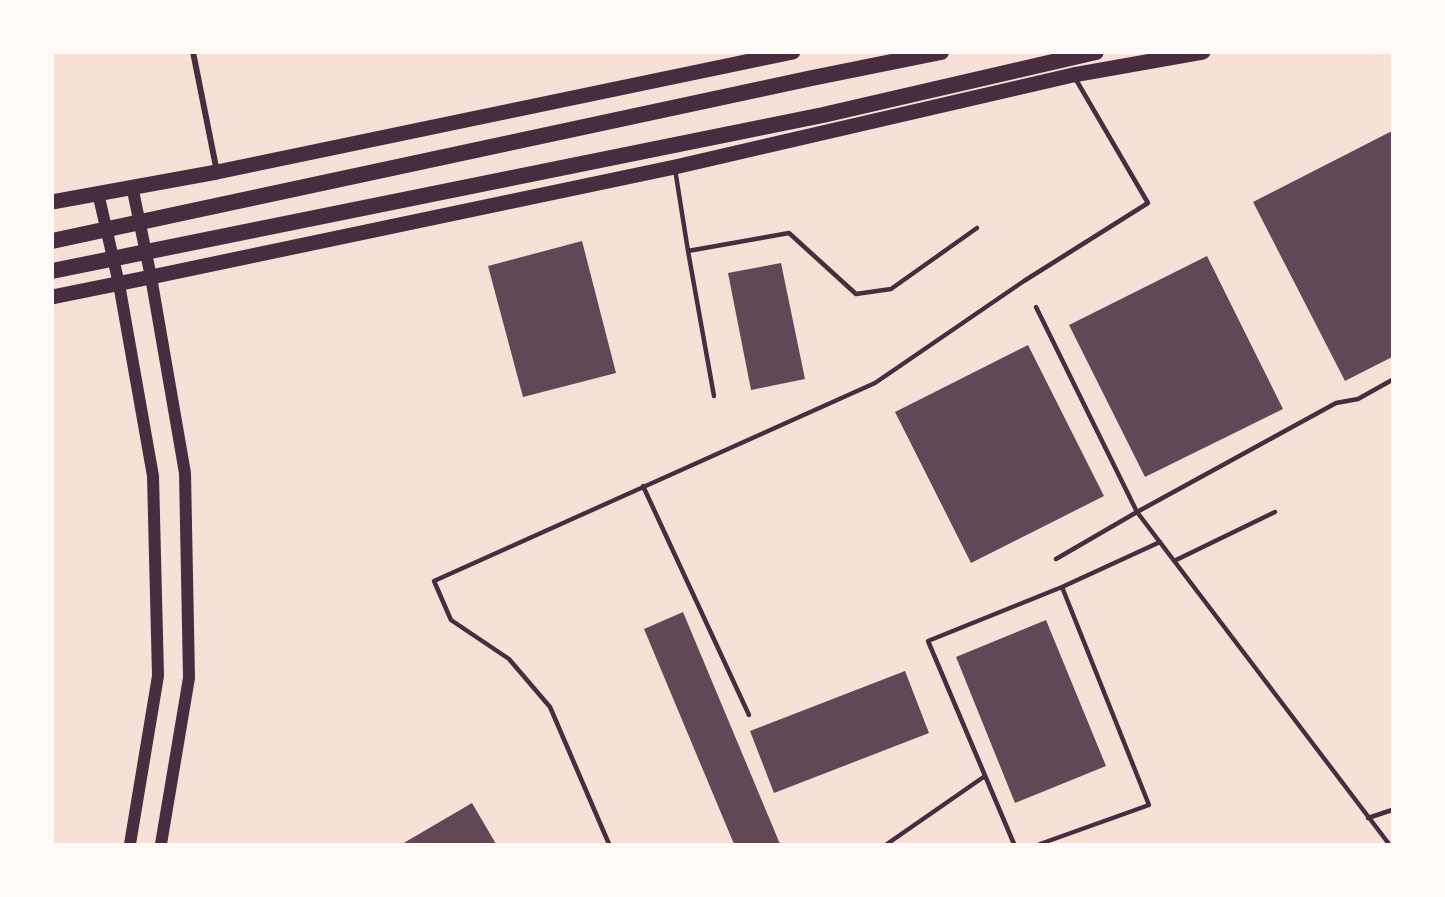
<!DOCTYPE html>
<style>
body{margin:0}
#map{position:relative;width:1445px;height:897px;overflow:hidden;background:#f7e1d7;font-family:Cabin,sans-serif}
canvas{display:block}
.frame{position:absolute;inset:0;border:54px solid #fffaf5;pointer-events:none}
</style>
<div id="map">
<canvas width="1445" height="897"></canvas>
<div class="frame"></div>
</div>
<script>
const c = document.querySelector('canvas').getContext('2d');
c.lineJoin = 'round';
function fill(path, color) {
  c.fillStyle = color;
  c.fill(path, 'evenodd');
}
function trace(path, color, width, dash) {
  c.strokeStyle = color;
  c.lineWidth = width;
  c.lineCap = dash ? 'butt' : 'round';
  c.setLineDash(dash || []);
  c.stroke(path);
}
const building = new Path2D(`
 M1392,131V357L1345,381L1253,202Z
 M582,241L616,373L523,397L488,266Z
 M1207,256L1283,409L1145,477L1069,325Z
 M781,263L805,379L751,390L728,273Z
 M1028,345L1104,496L971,563L895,412Z
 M683,612L780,844H734L644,629Z
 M1046,620L1106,766L1015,803L956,657Z
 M905,671L929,733L774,793L750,731Z
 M472,803L496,844H402Z`);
const service = new Path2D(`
 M675,169L688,251L714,396
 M688,251L789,233L856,294L891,289L977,228
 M1036,307L1137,512L1389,844
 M643,486L749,715
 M1056,559L1137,512L1336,403L1358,399L1392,380
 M1174,561L1275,512
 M1368,818L1392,810
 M609,844L550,707L509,659L451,620L434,581L875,383L1024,281L1148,203L1075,78
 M887,844L985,776
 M1014,844L928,641L1062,587L1160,542
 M1040,844L1149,805L1062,587`);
const minor = new Path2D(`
 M193,52L217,172`);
const secondary = new Path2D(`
 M132,186L151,277L185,473L189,678L161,844
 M98,193L119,284L153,476L158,676L130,844`);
const primary = new Path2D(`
 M52,202L217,172L793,52
 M52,297L151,277L675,167L1073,75L1203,52`);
const trunk = new Path2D(`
 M52,241L812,78L941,52
 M52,271L823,115L1096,52`);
fill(building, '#644757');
trace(service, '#4a2c40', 4.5);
trace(minor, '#4a2c40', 6);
trace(secondary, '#4a2c40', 12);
trace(primary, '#4a2c40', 15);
trace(trunk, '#4a2c40', 16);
</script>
